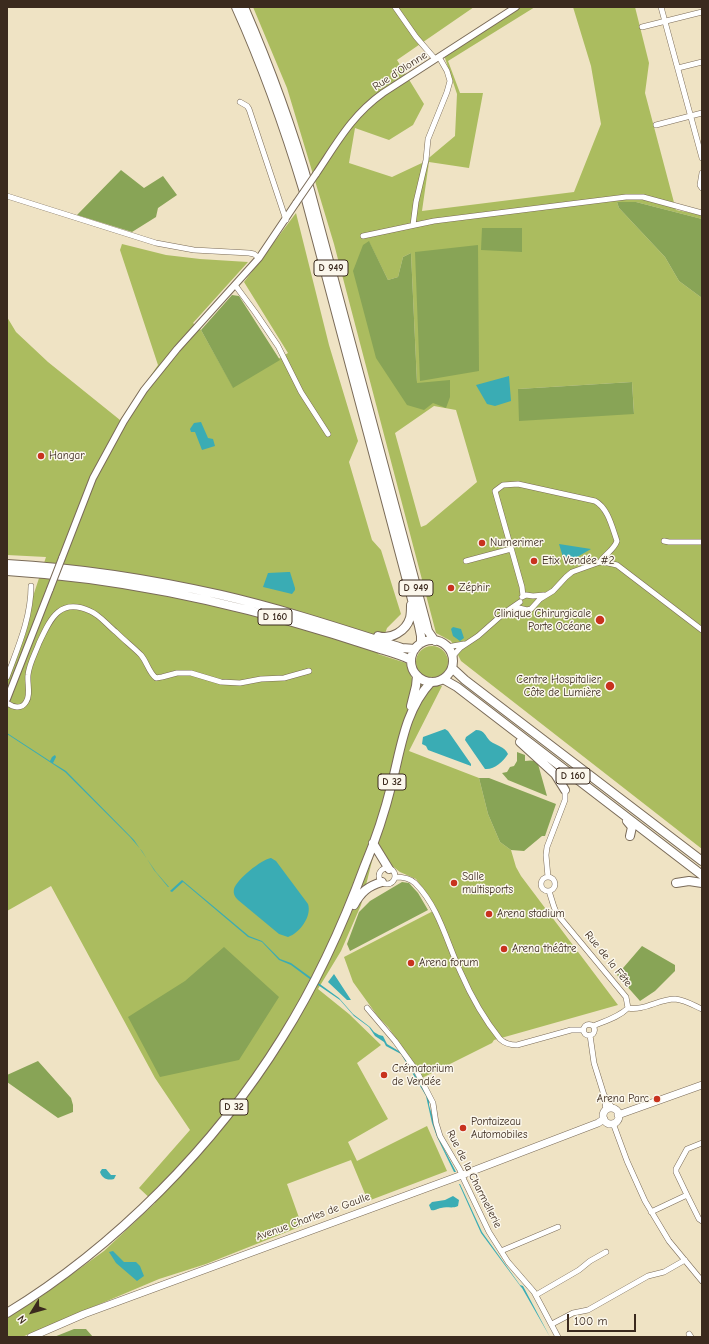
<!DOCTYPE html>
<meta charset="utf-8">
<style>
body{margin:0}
#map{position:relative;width:709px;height:1344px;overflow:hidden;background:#efe3c4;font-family:"Comic Neue",sans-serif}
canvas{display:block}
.frame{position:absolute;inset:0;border:8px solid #3b2a1e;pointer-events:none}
.north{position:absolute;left:12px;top:1292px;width:40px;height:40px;-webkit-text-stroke:3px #fbf7ec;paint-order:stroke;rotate:233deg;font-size:11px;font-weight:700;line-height:16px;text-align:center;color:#3b2a1e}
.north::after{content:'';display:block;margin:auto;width:14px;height:18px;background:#3b2a1e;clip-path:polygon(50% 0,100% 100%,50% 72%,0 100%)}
.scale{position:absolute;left:567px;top:1314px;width:69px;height:18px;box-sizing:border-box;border:2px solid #3b2a1e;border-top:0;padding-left:5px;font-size:12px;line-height:14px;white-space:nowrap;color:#3b2a1e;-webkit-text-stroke:3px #fbf7ec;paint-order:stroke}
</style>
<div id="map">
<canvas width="709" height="1344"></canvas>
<div class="frame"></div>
<div class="north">N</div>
<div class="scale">100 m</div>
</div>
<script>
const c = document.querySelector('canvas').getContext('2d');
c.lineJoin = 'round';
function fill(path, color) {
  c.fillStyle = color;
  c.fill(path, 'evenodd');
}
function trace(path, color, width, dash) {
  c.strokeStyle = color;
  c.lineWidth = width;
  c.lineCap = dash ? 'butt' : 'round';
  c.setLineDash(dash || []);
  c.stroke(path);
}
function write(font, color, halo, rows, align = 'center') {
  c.font = font + ' "Comic Neue",sans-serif';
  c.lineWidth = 3;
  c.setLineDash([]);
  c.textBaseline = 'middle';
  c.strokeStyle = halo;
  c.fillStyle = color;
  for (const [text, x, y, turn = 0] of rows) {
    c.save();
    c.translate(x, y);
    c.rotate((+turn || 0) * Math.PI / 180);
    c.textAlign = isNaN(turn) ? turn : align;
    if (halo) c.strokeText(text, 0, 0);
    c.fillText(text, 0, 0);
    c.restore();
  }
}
const green = new Path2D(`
 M253,7H474L397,60L424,104L413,125L389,140L355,128L349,163L392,177L424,162L455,136L457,94L443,52L510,7H535L448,61L460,93H483L469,168L429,162L422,211L574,192L601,124L591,66L573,7H635L649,63L645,93L676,210L702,215V219L636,202H617L619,208L665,257L679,281L702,298V849L461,661L451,641L436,633L334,244L287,88ZM369,242L388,280L398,277L403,257L411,253L417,383ZM632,382L634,413L518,390V389ZM434,406L456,410L477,482L426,525L421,527L395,433Z
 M296,213L329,345L358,441L349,462L372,540L381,550L401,614L387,628L378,654L406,663L413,681L442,686L409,751L479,778L488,814L500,842L511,850L516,867L521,876L618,1005L494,1040L492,1043L422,1078L411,1059L388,1027L379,1018L353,982L344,957L437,909L416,879L400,872L391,865L378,843L401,766L391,785L361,905L341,951L318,989L349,1014L381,1045L357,1063L388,1119L348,1142L357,1161L427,1126L447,1171L368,1201L351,1160L287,1184L302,1226L206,1264L159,1279L22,1337H7V1317L36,1300L104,1251L155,1203L139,1188L190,1130L155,1078L51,886L7,911V675L46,557L7,555V317L16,332L48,362L120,420L158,365L120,250L122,244L166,255L200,259L248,262L193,323L201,330L233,387L288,353L244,282Z
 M416 662a16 16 0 1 1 32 0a16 16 0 1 1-32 0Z`);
const forest = new Path2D(`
 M121,170L144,188L163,176L177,195L158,208L156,217L132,232L77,215Z
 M617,202H636L702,219V298L679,281L665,257L619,208Z
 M482,228H522V252L481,250Z
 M369,241L388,280L398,277L403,257L411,253L417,383L450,380V397L446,408L433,403L424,410L407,405L376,358L353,271L363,245Z
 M478,245L479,371L420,381L415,252Z
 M232,295L239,296L280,360L233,388L201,330Z
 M632,382L634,414L519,421L518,389Z
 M517,752L525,755V761C531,760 535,760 538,764L547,796L508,780L502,773L507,772L510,767L514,766L517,761Z
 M479,778H489L556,804L545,836H542L524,851L511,850L500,842L488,814Z
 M402,882L409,883L418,893L428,910L350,951L347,944L359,912L370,901Z
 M642,946L675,965V971L655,991L640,1001L617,975Z
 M224,947L279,997L239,1060L160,1077L128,1017L185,981Z
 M38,1061L71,1098L73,1105V1112L58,1118L7,1082V1075Z
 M74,1329H86L93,1337H54Z`);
const water = new Path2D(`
 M509,376L511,401L495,406L487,404L476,385Z
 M201,422L208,438L213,439L215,446L202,450L195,432H191L190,429L194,423Z
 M559,544L591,549L565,564Z
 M288,572H290L295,588V590L292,594L263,587L268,573Z
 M453,627L461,629L464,638L460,641L453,636L451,629Z
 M445,729L448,731L471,764V766L428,750L426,746L422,744L423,737Z
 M476,730C485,730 485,736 490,741C497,746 504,746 508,754C503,762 494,770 485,769L465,740L466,737Z
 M7,733L50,761L52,757L55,755L56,757L53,763L66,771L134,840L156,872L169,887H168L154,870L142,851L130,837L65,772L7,734Z
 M271,858L276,861L308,904C312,916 300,933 288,937L279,934L238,900C235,897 233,894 234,889C236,880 262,859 271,858Z
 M182,880L249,936L262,941L280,959L291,963L339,998L353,1014L370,1027L374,1032L379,1035L383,1036L387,1044L402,1053L429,1098V1105L440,1141L456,1172H454L437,1137L432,1123L426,1096L401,1054L386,1046L384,1042L375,1036L369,1027L354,1016L340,1000L315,983L291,965L279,960L262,942L248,937L183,882L172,892L170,891L171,890Z
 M334,974L351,1000H347L328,982Z
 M102,1169H106L111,1175H116L114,1179C107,1181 102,1178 100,1172Z
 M459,1184H460L482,1232L520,1285L523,1286L550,1337L522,1288L521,1287L481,1233Z
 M453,1196L459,1200L458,1206C452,1209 447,1206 441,1208C436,1209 435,1211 431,1210L429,1205L432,1202L445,1200Z
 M113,1251L124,1262H136L140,1266L144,1276L137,1281L116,1263L109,1252Z`);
const minor = new Path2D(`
 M395,7L416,37L435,59
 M661,7L702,158
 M642,27L702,12
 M678,68L702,62
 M240,102L247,106L249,109L286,220
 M656,125L702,113
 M702,173L700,185L702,188
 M7,196L156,243L194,250L249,253L254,254L259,258
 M413,225L416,202L426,160L428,139L447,92L450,81L447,71L439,57
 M363,236L434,221L626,197H643L702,213
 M235,285L255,312L278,346L301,392L328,434
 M664,541L669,542H702
 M466,561L511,549
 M523,596L522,587L495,491L503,485L518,484L595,501C608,508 612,527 617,541C614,550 605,554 600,562
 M522,597L526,595L533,596L544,595
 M510,610L519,608L527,610L531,609L540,599L553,591L566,577L572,572L600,562L608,563L617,565L702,630
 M447,647L464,644
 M452,657L460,648L478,636L504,613L520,602
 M7,677C18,647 31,618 31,586
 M7,703C13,707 21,710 26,702C31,695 27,683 28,675C29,664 35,654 39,643C50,620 59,597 90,611C100,615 107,625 116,632C124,640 133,647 141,655C147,662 149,673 156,678L162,677L177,673H191L221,682L240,683L261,679L284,678L309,671
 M379 876a8 8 0 1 1 16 0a8 8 0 1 1-16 0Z
 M541 884a7 7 0 1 1 14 0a7 7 0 1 1-14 0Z
 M395,877C402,877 410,878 415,883C439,907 447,943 461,973C471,996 484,1019 500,1039C505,1044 510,1045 517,1045L571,1030H583
 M548,877L546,855L547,847L565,800V790
 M549,891L554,907L557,914L626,997L628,1008
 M367,1008L395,1041L416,1070L433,1103L436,1123L440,1136L460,1170L464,1180L489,1232L508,1262L534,1292L558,1337
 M628,1008C644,1011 659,999 675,999C685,1000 693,1005 702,1009
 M583.5 1030a5.5 5.5 0 1 1 11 0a5.5 5.5 0 1 1-11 0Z
 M593,1026C605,1021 619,1017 628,1008
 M590,1035L594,1063L604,1095L606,1110
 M606,1097L612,1108
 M613,1123L627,1161L645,1201L669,1241L702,1281
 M687,1195L699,1219L702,1221
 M651,1212L687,1195L676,1172V1169L687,1149L702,1143
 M501,1251L558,1227
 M536,1295L579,1270L590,1261L606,1252
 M552,1324L573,1313L588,1310L648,1276L664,1272L685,1260
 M689,1334L691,1337`);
const tertiary = new Path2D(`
 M316,174C337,143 351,116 383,93L516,7
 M62,558L93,478L124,421L144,390L177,349L259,258L296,203
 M7,699L50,589`);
const secondary = new Path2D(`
 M603 1116a8 8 0 1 1 16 0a8 8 0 1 1-16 0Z
 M618,1115L702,1085
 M31,1337L84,1314L462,1175L598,1123L604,1119`);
const primary = new Path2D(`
 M411,706L416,686L417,676
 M373,843L389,869
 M354,905C361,892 368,886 382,882
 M7,1313C115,1247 215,1146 282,1038C316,984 343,925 365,865C376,839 385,811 392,783C401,748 405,710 431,682`);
const trunk = new Path2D(`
 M236,7C263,67 285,129 304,192L419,626L421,636V643
 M244,7C270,67 292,127 310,190L426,623L428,631L435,641
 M7,564C79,568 150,579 221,595C282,609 342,629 402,648L415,649
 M7,571C118,578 227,601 333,634C349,639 364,644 380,649C390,652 401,655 411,660
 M378,636C391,640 406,631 410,618C411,614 411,609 411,605
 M411 661a21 21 0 1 1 42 0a21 21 0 1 1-42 0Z
 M452,668L465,680L702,861
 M443,679L457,687L702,875
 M520,742L555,774L565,790
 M627,821L632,827L630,836
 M676,883L689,881L702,883`);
const tertiaryBridge = new Path2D(`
 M296,203L316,174
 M50,589L62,558`);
const markers = [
 [41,456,4,"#c8321e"],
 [482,543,4,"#c8321e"],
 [534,561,4,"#c8321e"],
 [451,588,4,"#c8321e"],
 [600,620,5,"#c8321e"],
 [610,686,5,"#c8321e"],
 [454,883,4,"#c8321e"],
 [489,914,4,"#c8321e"],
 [504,949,4,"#c8321e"],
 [411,963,4,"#c8321e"],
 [384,1075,4,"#c8321e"],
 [657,1099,4,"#c8321e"],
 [463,1128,4,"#c8321e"]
];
const shields = [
 [331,268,34],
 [416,588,34],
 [275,617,34],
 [573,776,34],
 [392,782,28],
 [234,1107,28]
];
const shieldNames = [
 ["D 949",331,268],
 ["D 949",416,588],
 ["D 160",275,617],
 ["D 160",573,776],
 ["D 32",392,782],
 ["D 32",234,1107]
];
const streetNames = [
 ["Rue d'Olonne",400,71,-33],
 ["Rue de la Fête",608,959,51],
 ["Rue de la Charmellerie",474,1179,63],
 ["Avenue Charles de Gaulle",313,1217,-20]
];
const poiNames = [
 ["Hangar",49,456],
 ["Numerimer",490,543],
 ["Etix Vendée #2",542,561],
 ["Zéphir",459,588],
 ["Clinique Chirurgicale",591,614,"right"],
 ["Porte Océane",591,627,"right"],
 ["Centre Hospitalier",601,680,"right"],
 ["Côte de Lumière",601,693,"right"],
 ["Salle",462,877],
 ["multisports",462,890],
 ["Arena stadium",497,914],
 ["Arena théâtre",512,949],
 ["Arena forum",419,963],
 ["Crématorium",392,1069],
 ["de Vendée",392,1082],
 ["Arena Parc",649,1099,"right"],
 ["Pontaizeau",471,1122],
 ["Automobiles",471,1135]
];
fill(green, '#abbc5f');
fill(forest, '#88a456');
fill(water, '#3aacb4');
trace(minor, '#7a6b58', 6);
trace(tertiary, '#7a6b58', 8);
trace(secondary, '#7a6b58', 8);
trace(primary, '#7a6b58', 10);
trace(trunk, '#7a6b58', 10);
trace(minor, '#fff', 5);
trace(tertiary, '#fff', 6);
trace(secondary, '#fff', 7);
trace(primary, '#fff', 8);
trace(trunk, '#fff', 8);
trace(tertiaryBridge, '#7a6b58', 8, []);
trace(tertiaryBridge, '#fff', 6);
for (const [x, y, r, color] of markers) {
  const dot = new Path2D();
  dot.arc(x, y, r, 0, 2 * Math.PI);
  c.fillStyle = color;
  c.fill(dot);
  trace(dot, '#fbf7ec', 1.5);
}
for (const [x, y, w] of shields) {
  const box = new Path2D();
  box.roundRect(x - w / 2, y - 8, w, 16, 3);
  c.fillStyle = '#fbf7ec';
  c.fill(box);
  trace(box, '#3b2a1e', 1);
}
write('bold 10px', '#3b2a1e', null, shieldNames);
write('11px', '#3b2a1e', '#fbf7ec', streetNames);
write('11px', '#3b2a1e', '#fbf7ec', poiNames, 'left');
</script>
